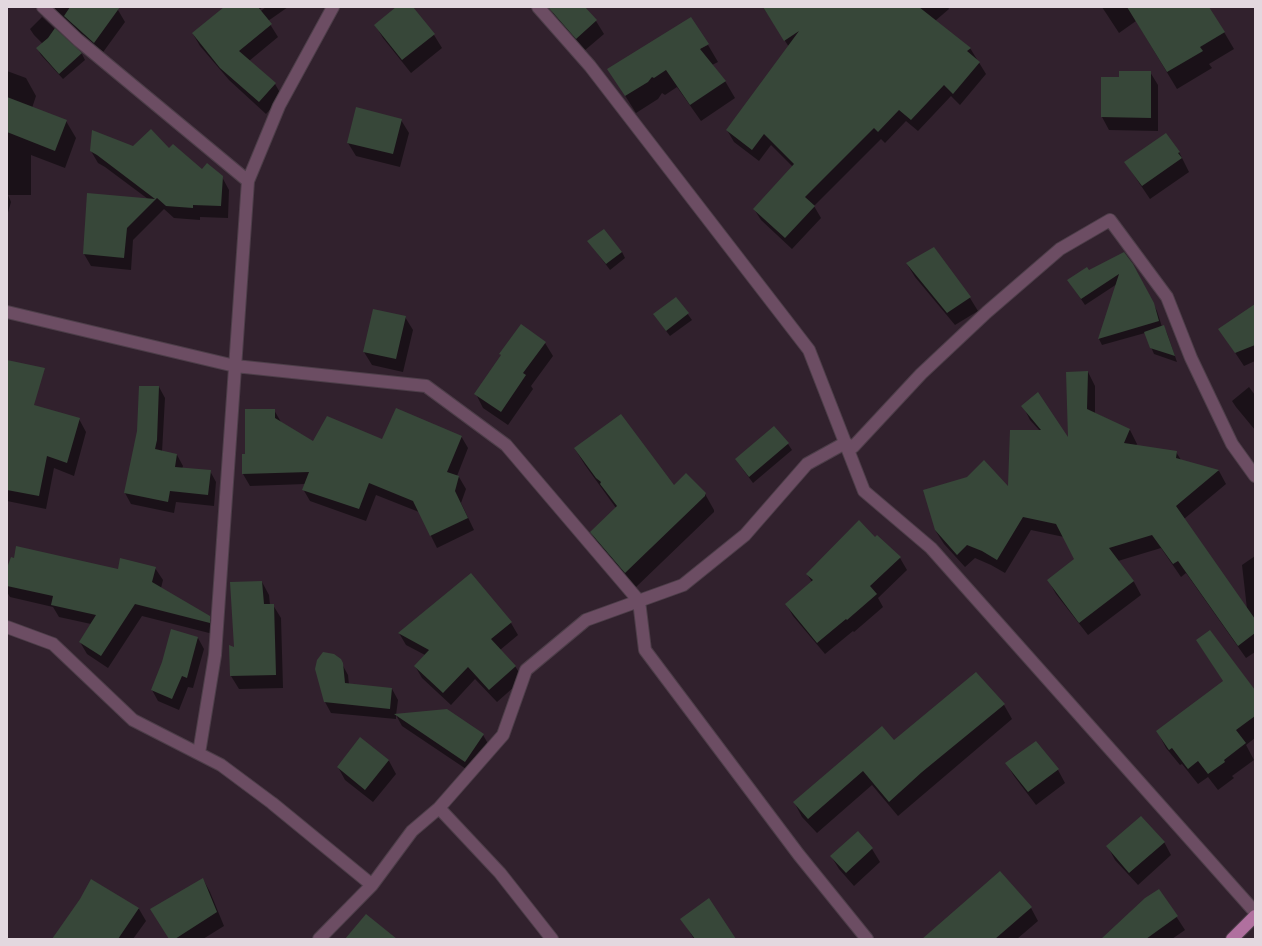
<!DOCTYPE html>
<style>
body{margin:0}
#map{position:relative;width:1262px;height:946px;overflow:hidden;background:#31212d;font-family:"DejaVu Sans",sans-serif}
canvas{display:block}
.frame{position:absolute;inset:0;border:8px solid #e3d8df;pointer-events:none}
</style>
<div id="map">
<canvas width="1262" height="946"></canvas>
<div class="frame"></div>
</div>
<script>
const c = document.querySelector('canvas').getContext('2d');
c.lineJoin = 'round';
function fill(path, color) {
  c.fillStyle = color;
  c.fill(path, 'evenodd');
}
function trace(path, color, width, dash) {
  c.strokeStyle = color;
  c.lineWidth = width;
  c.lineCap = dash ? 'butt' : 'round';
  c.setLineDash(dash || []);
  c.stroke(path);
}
const shadow = new Path2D(`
 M54,7H114L118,10L125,22L101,55L60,17Z
 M226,7H263L256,12L257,14L266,7H288L268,21L278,37L249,61L275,84L282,96L266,114L229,80L200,46L193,34Z
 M398,7H412L434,35L442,48L411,73L383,38L375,25Z
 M550,7H583L596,21L604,34L584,51L557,21Z
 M763,7H948L949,9L935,21L970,48L986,74L960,105L951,96L918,131L906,121L885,143L881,139L814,206L821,218L792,249L761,220L754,209L793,167L771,145L759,161L734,142L727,130L789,47Z
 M1102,7H1198L1224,32L1234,49L1209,64L1212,68L1177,89L1136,21L1119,33Z
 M42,17L82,54L85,60L63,79L41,55L37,48L43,44L34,35L30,29Z
 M708,45L718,62L712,65L725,81L735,98L701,121L677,87L665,95L662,93L658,99L636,113L619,86Z
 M7,71L26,78L36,96L32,108L66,121L76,138L65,168L31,155V195H8L11,202L7,216Z
 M1150,72L1158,85V131L1109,130L1102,117V78H1120Z
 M401,120L409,133L400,167L356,156L348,143Z
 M133,147L169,150L202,170L222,177L229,190L228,218L200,217V220L174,218L164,209L133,240L131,270L91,266L84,254L148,199L105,167L98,163L91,151Z
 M1179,152L1189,172L1150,199L1125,162Z
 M589,242L622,252L625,258L610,270Z
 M934,248L970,298L978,311L955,325L915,277L907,264Z
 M1089,271L1137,272L1157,311L1162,327H1164L1167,333L1177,362L1154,354L1145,333L1102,345L1099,339L1117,284L1085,305L1072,286Z
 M676,298L692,320L670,336L654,315Z
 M1255,316V361L1244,366L1220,330Z
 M405,317L413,330L403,372L372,365L364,352Z
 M545,343L553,356L531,386L533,389L508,425L483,408L476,394L502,356L500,354Z
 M1088,372L1095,386V413L1130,430L1137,444L1136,446L1176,452L1181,460L1219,471L1226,484L1184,519L1247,609L1242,565L1255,556V652L1246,658L1186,573L1181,577L1161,548L1118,561L1134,582L1141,595L1088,635L1056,594L1048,580L1076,560L1064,537L1031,530L1005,573L991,565L975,558L965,567L944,544L935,530L1009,488L1040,431L1030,420L1023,406L1069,441Z
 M159,387L165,398L162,452L177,455L183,466L182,469L210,471L216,482L214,506L176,502L174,513L131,504L125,493L138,431Z
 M1249,387L1255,395V430L1236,407L1232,401Z
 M274,410L281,422L313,442L383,441L461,436L468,448L457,476L459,477L466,489L461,503L474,530L437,548L419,512L376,495L366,521L310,501L303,489L305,484L250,486L243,474L246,455Z
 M7,415L79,419L86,432L74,476L54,468L46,509L7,501Z
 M788,444L792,450L753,483L736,460Z
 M575,449L673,486L705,494L714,510V512L635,588L601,549L591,532L616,508L585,465Z
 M875,538L900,558L907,570L878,598L883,607L854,632L853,631L825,654L793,616L786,604L812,582L807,574Z
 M14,559L118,571L155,568L163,580L161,588L209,617L217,630V635L142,616L108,668L87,654L80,642L91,624L59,617L53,607L10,597L7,592V571Z
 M262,582L269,595L270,605H273L281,618L283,688L239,689L231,676L235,648Z
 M511,623L518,635L500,650L515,666L523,679L497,702L475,679L451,705L422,678L415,666L425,655L406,645L399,633Z
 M198,638L204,649L193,688L188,687L179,710L158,701L152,690Z
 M1197,641L1255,692V738L1246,745L1254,760L1232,776L1234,778L1218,790L1208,777L1198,784L1182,764L1180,765L1166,748L1157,731L1224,682Z
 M342,664L348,675L349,685L392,689L398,700L396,715L483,735L490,747L472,773L402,726L396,715V719L331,713L325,702Z
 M976,674L1004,705L1012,719L898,816L872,785L817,833L802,817L794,802L894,741Z
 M360,738L389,761L396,774L373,802L345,780L338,767Z
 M1006,763L1058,770L1065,783L1036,805L1014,776Z
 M858,832L872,849L880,862L854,886L839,869L831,856Z
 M1164,842L1171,855L1138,885L1115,860L1108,847Z
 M203,879L210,892L224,926L203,939H169Z
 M92,880L139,909L146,921L133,939H53L81,900Z
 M1159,890L1185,930L1172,939H1163L1162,938L1161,939H1102Z
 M1031,908L1038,921L1017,939H923Z
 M682,919L734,939H694Z`);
const building = new Path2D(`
 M70,7H120L94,43L64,16Z
 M224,7H258L272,24L239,51L276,83L259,102L220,68L192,33Z
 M396,7H413L435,34L402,60L374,25Z
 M548,7H585L597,20L576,39Z
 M763,7H919L971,48L967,51L980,62L953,94L944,85L911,120L899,110L878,132L874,128L805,197L815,206L785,238L753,209L794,164L764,134L752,150L726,130L799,31L784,41Z
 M1127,7H1209L1225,32L1200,47L1203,51L1167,72Z
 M691,17L709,44L700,49L726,81L690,105L666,70L654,78L652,77L648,82L625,96L607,69Z
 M55,28L82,53L59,74L36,48L48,38Z
 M1119,71H1151V118L1101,117V77H1119Z
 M7,97L67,120L55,151L7,132Z
 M356,107L402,119L393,154L347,143Z
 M151,129L169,148L173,144L202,169L207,163L223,176L221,206L193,205V208L166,206L157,198L127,228L124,258L83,254L87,193L155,199L97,155L90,151L92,130L133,146Z
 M1166,133L1180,152L1178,153L1182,158L1142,186L1124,162Z
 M604,229L622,252L606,264L587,241Z
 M934,247L971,297L947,313L906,263Z
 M1124,252L1133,264L1154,303L1159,321L1098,339L1119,274L1081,299L1067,280L1087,267L1089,270Z
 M676,297L689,313L666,331L653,314Z
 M1255,304V345L1235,353L1218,329Z
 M373,309L406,316L396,359L363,352Z
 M521,324L546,342L523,373L526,375L501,412L474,394L501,355L499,354Z
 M1164,325L1175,356L1150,348L1144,332Z
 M7,360L45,368L34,405L80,418L67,463L47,456L39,496L7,490Z
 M1088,371L1087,409L1130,429L1124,443L1177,451L1176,458L1219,470L1176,506L1255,619V633L1238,646L1178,561L1173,564L1152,535L1109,548L1134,581L1079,623L1047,580L1074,559L1056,524L1023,517L997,560L982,551L967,545L957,555L935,530L923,490L967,477L984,460L1008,486L1010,430H1041L1021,406L1038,392L1068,437L1066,372Z
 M139,386H159L157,440L155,449L177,454L175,467L211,470L208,495L170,491L168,502L124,493L137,431Z
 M396,408L462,436L447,472L459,476L455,491L468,518L430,536L413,501L369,483L359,509L302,490L309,472L242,474V454H245V409H275V418L313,441L327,416L382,439Z
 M621,414L674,485L686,473L706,493L705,495V496L625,573L590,532L617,506L600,484L601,482L596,478L574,448Z
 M774,426L789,443L749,477L735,459Z
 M859,520L875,537L877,535L901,557L870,586L877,594L847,620L846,619L817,643L785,604L813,580L806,574Z
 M16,546L118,569L120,558L156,567L152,582L210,616V623L135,604L101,656L79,642L96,615L51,605L53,596L7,586V568L11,557L14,558Z
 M471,573L512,622L491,639L516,666L489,690L468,667L443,693L414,666L429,650L398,633Z
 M262,581L264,604H274L276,675L230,676L229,645L234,647L230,582Z
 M171,629L198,637L187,678L182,676L172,699L151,690L162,662Z
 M1210,630L1255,690V716L1236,730L1246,743L1224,760L1225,762L1208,774L1198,761L1188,769L1172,748L1169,750L1156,731L1223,681L1196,640Z
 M323,652L334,654L341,659L343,663L345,683L392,688L390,709L324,702L315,669L317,660Z
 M976,672L1005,704L922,772L889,802L863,771L808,819L793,802L882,726L894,740Z
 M447,709L484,734L465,762L394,714Z
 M360,737L389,760L365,790L337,767Z
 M1036,741L1059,769L1028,792L1005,763Z
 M1141,816L1165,842L1129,873L1106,846Z
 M858,831L873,848L846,873L830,856Z
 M1000,871L1032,907L995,939H922Z
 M203,878L217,912L175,939H169L150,909Z
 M91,879L139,908L118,939H52L80,899Z
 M1159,889L1178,916L1146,939H1101L1145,898Z
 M709,898L736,939H695L680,919Z
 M366,914L397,939H345Z`);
const street = new Path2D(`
 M43,7L78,40L248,181L215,655L199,753
 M538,7L590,66L809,350L864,491L931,548L1255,912
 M248,181L279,106L333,7
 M7,312L235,366L426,386L506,445L639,601L645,650L799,855L867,939
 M7,627L53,644L133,720L221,765L272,803L372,885
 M439,808L500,873L552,939
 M319,939L372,885L412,831L439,808L503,735L526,670L586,620L683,585L745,535L807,464L845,443L853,447L921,374L987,312L1060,249L1110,220L1167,297L1191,358L1232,444L1255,476`);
const primary = new Path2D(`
 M1232,939L1255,916`);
fill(shadow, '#0007');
fill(building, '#374739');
trace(street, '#4d3e49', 14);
trace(primary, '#4d3e49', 14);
trace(street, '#6c4d63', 12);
trace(primary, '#b0709f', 12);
</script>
